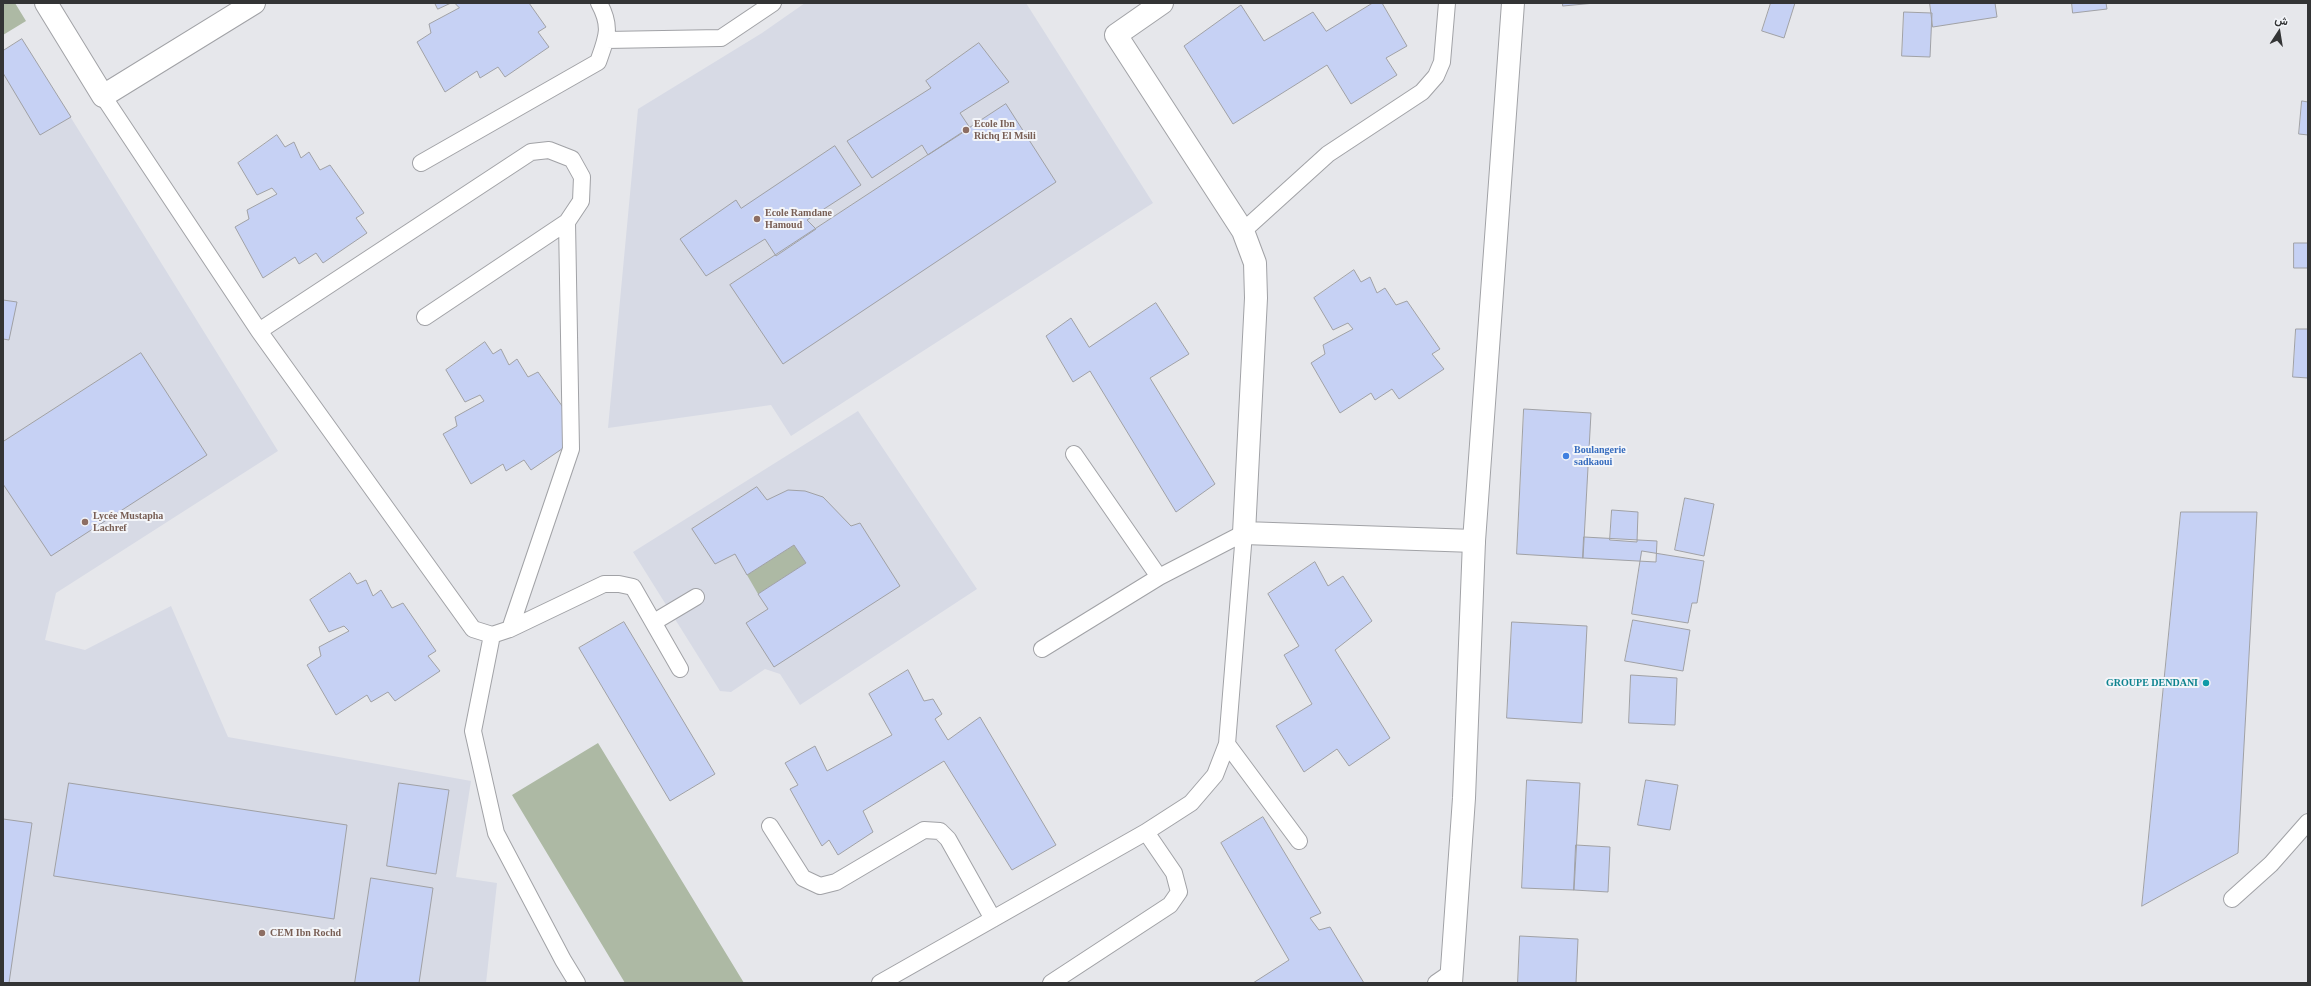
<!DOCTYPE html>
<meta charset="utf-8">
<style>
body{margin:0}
#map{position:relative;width:2311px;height:986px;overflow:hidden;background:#e6e7eb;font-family:"Times New Roman",Vazirmatn,serif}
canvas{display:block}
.frame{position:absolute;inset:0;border:4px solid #333435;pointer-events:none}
.north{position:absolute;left:2259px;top:12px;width:40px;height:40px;-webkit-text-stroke:3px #f3f5f9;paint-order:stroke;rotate:12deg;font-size:11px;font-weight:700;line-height:16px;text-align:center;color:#333435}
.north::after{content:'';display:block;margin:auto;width:14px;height:18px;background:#333435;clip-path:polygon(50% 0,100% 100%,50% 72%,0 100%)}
</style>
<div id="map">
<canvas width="2311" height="986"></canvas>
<div class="frame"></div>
<div class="north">ش</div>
</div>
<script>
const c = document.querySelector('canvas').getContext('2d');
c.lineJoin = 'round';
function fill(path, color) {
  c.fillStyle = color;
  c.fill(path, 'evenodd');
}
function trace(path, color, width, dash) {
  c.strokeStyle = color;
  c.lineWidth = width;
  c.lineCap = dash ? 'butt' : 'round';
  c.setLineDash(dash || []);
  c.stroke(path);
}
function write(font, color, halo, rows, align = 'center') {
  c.font = font + ' "Times New Roman",serif';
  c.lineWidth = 4;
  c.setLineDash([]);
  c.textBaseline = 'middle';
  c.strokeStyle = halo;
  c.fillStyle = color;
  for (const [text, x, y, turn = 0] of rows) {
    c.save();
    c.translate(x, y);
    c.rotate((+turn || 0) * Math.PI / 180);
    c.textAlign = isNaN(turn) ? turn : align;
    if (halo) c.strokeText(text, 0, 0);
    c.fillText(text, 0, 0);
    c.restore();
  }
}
const built = new Path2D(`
 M805,3H1026L1153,203L791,436L771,405L608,428L638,109L762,33Z
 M22,39L278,451L56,593L45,640L85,650L171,606L228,737L471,781L456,877L497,883L486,983H3V51Z
 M858,411L977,589L800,705L780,674L765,669L731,692L720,691L633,552Z`);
const green = new Path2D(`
 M3,3H15L26,21L3,35Z
 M794,545L806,563L758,594L747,575Z
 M598,743L744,983H625L512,795Z`);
const building = new Path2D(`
 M435,3H451L438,9Z
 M455,3H529L546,27L538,32L549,47L505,77L498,67L480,78L477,71L445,92L417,42L431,33L429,24L459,8Z
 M1373,3H1382L1407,46L1386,58L1397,75L1351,104L1327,65L1233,124L1184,46L1241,5L1264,41L1313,12L1326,31Z
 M1563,3H1595L1563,6Z
 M1771,3H1795L1784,38L1762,31Z
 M1930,3H1995L1997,17L1933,27Z
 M2072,3H2106L2107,9L2073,13Z
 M1904,12L1932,13L1930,57L1902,56Z
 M22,39L71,117L40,135L3,73V51Z
 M979,43L1009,82L960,113L970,128L928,155L922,145L872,178L847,141L931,88L926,81Z
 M2302,101L2308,102V135L2299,134Z
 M1006,104L1056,182L783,364L730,285Z
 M277,135L285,147L294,142L301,158L309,152L320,170L330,165L364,213L356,218L367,233L323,263L316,253L299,264L295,257L263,278L235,227L249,219L247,210L277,194L272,188L257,195L238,163Z
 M835,146L861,185L807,220L816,229L776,256L765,239L706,276L680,239L736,200L741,208Z
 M2294,243H2308V268H2294Z
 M1354,270L1361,282L1370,277L1377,293L1385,288L1396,305L1407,301L1440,349L1432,354L1444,369L1399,399L1392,389L1375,400L1371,393L1340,413L1311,363L1325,354L1323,345L1353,329L1348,323L1333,330L1314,298Z
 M3,300L17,302L9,340L3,339Z
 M1156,303L1189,354L1150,378L1215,484L1176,512L1090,371L1073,382L1046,336L1071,318L1089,347Z
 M2296,329H2308V378L2293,377Z
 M485,342L493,354L501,349L509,365L517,359L528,377L538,372L572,420L575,440L531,470L524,460L506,471L503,464L471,484L443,434L457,426L455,417L484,401L480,395L465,402L446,370Z
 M141,353L207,455L51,556L3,484V442Z
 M1524,409L1591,413L1583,558L1517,554Z
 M757,487L767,500L788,490L805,491L823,497L851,526L860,523L900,586L774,667L746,623L768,609L758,594L806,563L794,545L747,575L735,554L715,564L692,529Z
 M1685,498L1714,504L1704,556L1675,550Z
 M1612,510L1638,512L1637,542L1610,540Z
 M2181,512H2257L2238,853L2142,906Z
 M1584,537L1657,541L1656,562L1583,558Z
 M1642,551L1704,561L1697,603H1692L1688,623L1632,614Z
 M1315,562L1328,586L1343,576L1372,621L1335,650L1390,738L1349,766L1337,749L1304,772L1276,726L1312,704L1284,655L1299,646L1268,594Z
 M350,573L357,584L366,580L373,596L381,590L392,608L403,603L436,651L428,656L440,671L395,701L388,692L371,702L367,695L336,715L307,665L321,656L319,647L349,631L344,626L329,632L310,600Z
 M1633,620L1690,630L1683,671L1625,661Z
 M624,622L715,774L670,801L579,648Z
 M1512,622L1587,626L1582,723L1507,718Z
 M908,670L924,701L933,699L942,714L935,719L948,740L980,717L1056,845L1012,870L944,761L863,811L873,832L838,855L829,840L822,846L790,789L798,785L785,763L815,746L827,771L892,735L869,694Z
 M1631,675L1677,678L1675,725L1629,723Z
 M1527,780L1580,783L1574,890L1522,888Z
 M1646,780L1678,785L1670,830L1638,825Z
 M69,783L347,825L334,919L54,876Z
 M399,783L449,790L436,874L387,866Z
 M1263,817L1321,913L1310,918L1319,930L1330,927L1364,983H1253L1289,960L1221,843Z
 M3,819L32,823L9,983H3Z
 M1576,845L1610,847L1608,892L1574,890Z
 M371,878L433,888L419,983H355Z
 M1520,936L1578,939L1576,983H1518Z`);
const service = new Path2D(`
 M606,40L721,38L773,3
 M103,96L259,331L473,629L492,635L510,629L604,584H619L633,587L680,669
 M421,163L598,62C607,37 612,27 599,3
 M1243,231L1328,154L1422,92L1436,76L1442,62L1447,3
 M259,331L531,152L549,150L572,159L582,177L581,201L567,222L425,317
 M1074,454L1159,577
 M654,622L696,597
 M510,629L571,449L567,222
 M492,635L473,731L496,833L563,960L577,983
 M1042,649L1159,577L1244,533
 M1227,744L1299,841
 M770,826L803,878L820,886L836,882L924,830L940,831L948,839L993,919
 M2232,899L2271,864L2308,822
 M880,983L1146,832L1191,803L1215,775L1227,744L1244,533
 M1051,983L1170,905L1179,892L1174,873L1146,832
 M1436,983L1452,972`);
const minor = new Path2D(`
 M46,3L103,96L254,3
 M1162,3L1116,35L1243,231L1255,263L1256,298L1244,533L1474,541`);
const tertiary = new Path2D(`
 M1451,983L1464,798L1474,541L1513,3`);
const markers = [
 [966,130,4,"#8d6e63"],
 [757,219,4,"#8d6e63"],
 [1566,456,4,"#3f7fe0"],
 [85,522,4,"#8d6e63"],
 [2206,683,4,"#0f9aa8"],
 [262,933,4,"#8d6e63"]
];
const educationNames = [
 ["Ecole Ibn",974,124],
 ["Richq El Msili",974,136],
 ["Ecole Ramdane",765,213],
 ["Hamoud",765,225],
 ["Lycée Mustapha",93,516],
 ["Lachref",93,528],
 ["CEM Ibn Rochd",270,933]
];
const shopNames = [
 ["Boulangerie",1574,450],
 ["sadkaoui",1574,462]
];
const cultureNames = [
 ["GROUPE DENDANI",2198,683]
];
fill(built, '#d7dae5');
fill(green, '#adb9a4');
fill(building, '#c6d1f4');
trace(building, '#a0a1a5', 1);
trace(service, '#a1a2a6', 18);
trace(minor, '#a1a2a6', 24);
trace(tertiary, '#a1a2a6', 24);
trace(service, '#fff', 16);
trace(minor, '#fff', 22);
trace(tertiary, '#fff', 22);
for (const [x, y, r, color] of markers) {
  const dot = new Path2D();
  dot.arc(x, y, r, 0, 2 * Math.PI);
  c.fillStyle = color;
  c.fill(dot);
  trace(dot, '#f3f5f9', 1.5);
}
write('bold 10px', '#785e54', '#f3f5f9', educationNames, 'left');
write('bold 10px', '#366cbe', '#f3f5f9', shopNames, 'left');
write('bold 10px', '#0d838f', '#f3f5f9', cultureNames, 'right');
</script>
